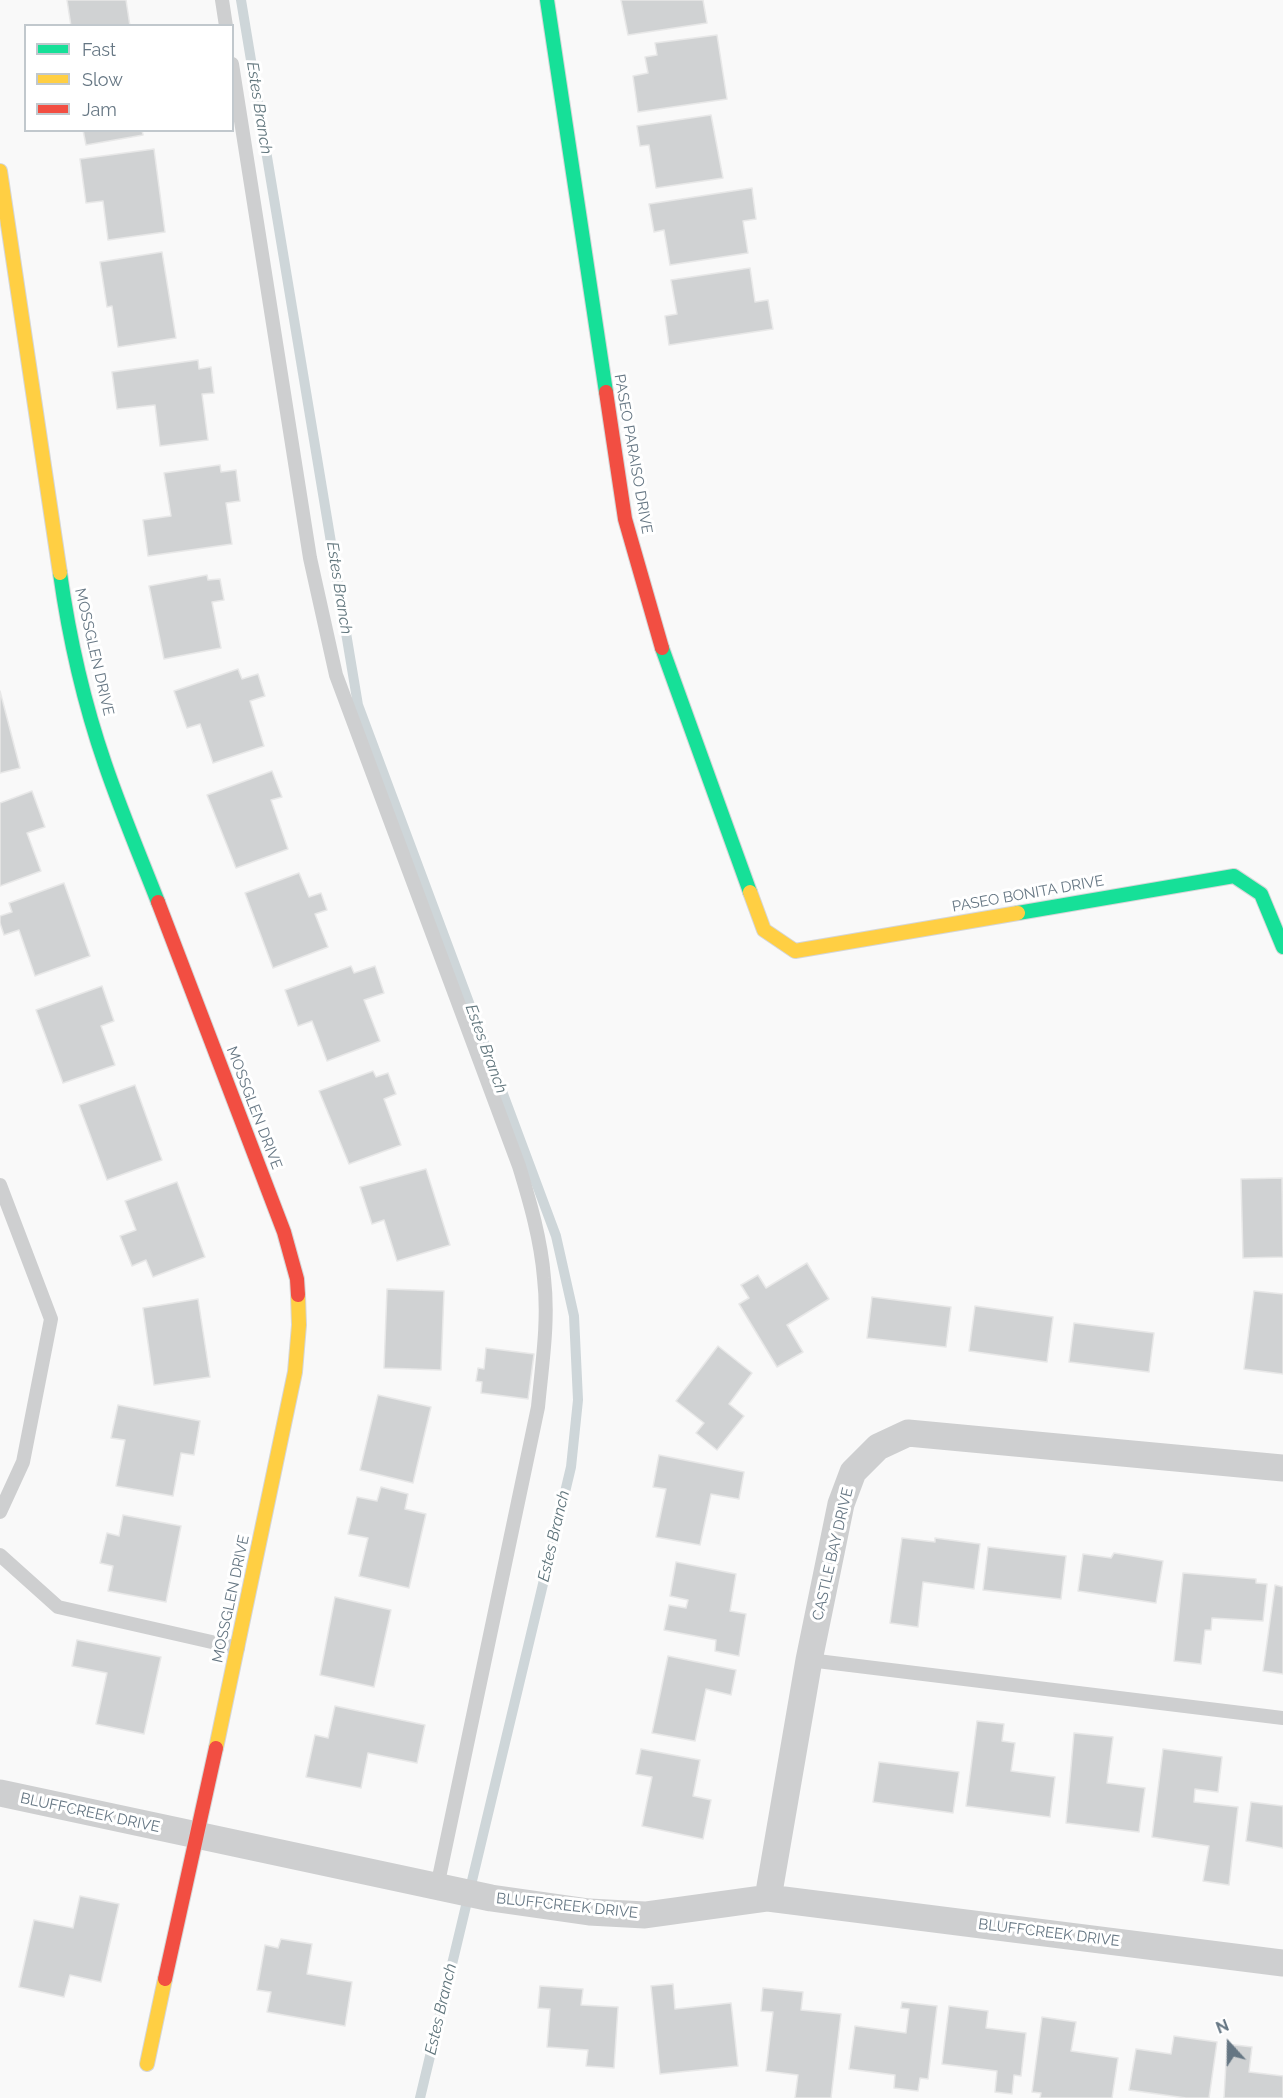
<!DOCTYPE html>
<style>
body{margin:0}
#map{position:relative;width:1283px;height:2098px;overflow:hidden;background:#f9f9f9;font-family:Raleway,sans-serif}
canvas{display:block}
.legend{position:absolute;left:24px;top:24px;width:210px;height:108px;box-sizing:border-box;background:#fff;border:2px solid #c1c8cd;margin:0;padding:8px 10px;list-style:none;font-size:18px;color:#657683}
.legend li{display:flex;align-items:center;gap:12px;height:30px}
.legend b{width:30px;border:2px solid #c1c8cd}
.north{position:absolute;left:1199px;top:2014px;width:60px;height:60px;-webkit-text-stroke:4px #fff;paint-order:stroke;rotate:339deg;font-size:16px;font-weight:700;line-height:24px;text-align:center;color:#657683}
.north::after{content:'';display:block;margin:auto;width:21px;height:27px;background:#657683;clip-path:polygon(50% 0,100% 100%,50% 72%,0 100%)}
</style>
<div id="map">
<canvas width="1283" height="2098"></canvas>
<ul class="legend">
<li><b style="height:8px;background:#16e098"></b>Fast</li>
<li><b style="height:8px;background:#ffcf43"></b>Slow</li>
<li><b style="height:8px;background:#f24e42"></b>Jam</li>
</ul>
<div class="north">N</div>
</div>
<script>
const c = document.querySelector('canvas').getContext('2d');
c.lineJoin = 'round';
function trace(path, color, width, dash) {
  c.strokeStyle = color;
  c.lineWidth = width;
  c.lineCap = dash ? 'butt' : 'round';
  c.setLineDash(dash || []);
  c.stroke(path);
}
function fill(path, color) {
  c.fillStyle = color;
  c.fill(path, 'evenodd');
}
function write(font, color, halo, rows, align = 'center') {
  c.font = font + ' Raleway,sans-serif';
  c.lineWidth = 6;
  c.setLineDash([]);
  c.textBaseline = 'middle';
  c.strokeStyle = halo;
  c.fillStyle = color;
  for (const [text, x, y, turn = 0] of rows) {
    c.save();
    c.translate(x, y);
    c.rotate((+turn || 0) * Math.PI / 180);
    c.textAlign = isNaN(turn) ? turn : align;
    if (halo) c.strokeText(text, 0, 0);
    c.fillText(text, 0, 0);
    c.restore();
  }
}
const stream = new Path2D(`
 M241,0L358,705L556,1236L574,1316L578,1400L571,1467L420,2098`);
const building = new Path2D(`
 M67,0H126L130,26H71Z
 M621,0H703L707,23L628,35Z
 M717,35L727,99L638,112L633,76L648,73L645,57L657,55L655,43Z
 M711,115L723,178L656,188L649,145L640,146L637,126Z
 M83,130H142L143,135L86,145Z
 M154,149L165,232L108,240L103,201L86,203L80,159Z
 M752,188L756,219L743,221L748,253L670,265L664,230L654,232L649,204Z
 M162,252L176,338L118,347L112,306L107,307L100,262Z
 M750,268L755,302L768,300L773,329L669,345L665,316L677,314L671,280Z
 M198,360L199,369L211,367L214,393L202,394L208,440L160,446L155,405L117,409L112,372Z
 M220,465L221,472L236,470L240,501L226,503L232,544L148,556L143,520L171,516L164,473Z
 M207,575L208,580L220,579L224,600L212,602L221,648L164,659L149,586Z
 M238,669L242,679L258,674L265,696L250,701L264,746L213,763L200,724L187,728L174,691Z
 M0,691L20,768L0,773Z
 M272,771L282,797L271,800L288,849L236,868L207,795Z
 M32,791L45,827L27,833L41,871L0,886V803Z
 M299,873L309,897L321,893L327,910L315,914L328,947L273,968L245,893Z
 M64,883L90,956L35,976L19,930L4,935L0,923V916L12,912L9,903Z
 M351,966L354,973L375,966L384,993L364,1000L380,1041L327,1061L312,1021L298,1026L285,990Z
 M102,986L114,1021L101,1026L115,1065L63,1083L36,1010Z
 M373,1071L376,1077L388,1073L396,1094L384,1099L401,1145L349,1164L319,1091Z
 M135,1085L162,1160L107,1180L79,1105Z
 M426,1169L450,1245L397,1261L384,1220L372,1224L360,1187Z
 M1282,1178L1283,1257L1243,1258L1241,1179Z
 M177,1182L205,1257L153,1277L146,1260L132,1266L120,1236L136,1230L125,1201Z
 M807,1263L829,1299L787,1325L803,1352L777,1367L739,1304L749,1298L741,1285L758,1275L766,1288Z
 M387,1289L444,1291L441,1370L384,1368Z
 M1254,1291L1283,1294V1374L1244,1369Z
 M872,1297L951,1307L946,1347L867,1338Z
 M198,1299L210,1377L154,1385L143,1308Z
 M975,1306L1053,1317L1047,1362L969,1351Z
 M1074,1323L1154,1333L1149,1372L1069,1362Z
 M718,1346L752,1373L729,1404L744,1416L717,1450L696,1433L704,1423L676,1401Z
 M486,1348L534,1354L528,1399L481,1393L482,1382L476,1381L478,1368L484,1369Z
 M378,1395L431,1407L413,1483L360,1470Z
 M118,1405L200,1421L194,1455L181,1453L173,1496L116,1486L125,1440L111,1438Z
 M659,1455L744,1472L739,1499L711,1494L700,1545L656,1537L666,1489L653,1487Z
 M381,1487L408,1494L405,1509L426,1514L409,1588L359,1576L368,1538L348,1534L357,1497L377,1501Z
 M123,1515L181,1526L166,1602L108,1591L113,1566L100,1563L107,1533L119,1536Z
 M902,1538L935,1542V1538L980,1544L974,1589L923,1582L918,1627L890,1623Z
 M988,1547L1066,1556L1061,1599L983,1590Z
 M1114,1553L1163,1561L1156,1603L1078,1591L1083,1554L1111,1558Z
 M676,1562L736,1574L730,1611L746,1614L739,1656L715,1651L716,1640L664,1630L669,1605L686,1608L688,1600L670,1596Z
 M1183,1573L1256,1579V1583L1267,1584L1263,1621L1212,1618L1211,1630H1205L1201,1664L1174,1661Z
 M1275,1585L1283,1587V1674L1263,1671Z
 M335,1597L391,1610L374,1687L320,1675Z
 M77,1640L161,1657L144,1734L96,1724L107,1673L72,1666Z
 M668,1656L736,1670L731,1695L706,1689L695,1741L652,1733Z
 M335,1706L425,1725L417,1763L368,1753L361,1788L306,1777L315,1735L328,1738Z
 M977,1721L1004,1724L1002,1741L1015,1743L1011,1771L1055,1777L1050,1817L966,1806Z
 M1074,1733L1113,1737L1107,1783L1145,1788L1139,1832L1066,1823Z
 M641,1749L700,1760L693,1796L711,1800L703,1839L642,1826L652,1777L636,1774Z
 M1163,1749L1222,1757L1218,1792L1195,1789L1194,1802L1238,1807L1229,1885L1203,1881L1209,1846L1152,1837Z
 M879,1762L959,1772L953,1813L873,1802Z
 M1251,1802L1283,1806V1848L1246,1841Z
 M80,1896L119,1904L101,1982L70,1975L64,1997L19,1987L34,1920L73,1928Z
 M281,1939L312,1944L307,1974L352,1982L345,2026L267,2012L271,1992L257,1990L265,1945L278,1948Z
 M673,1984L675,2009L731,2003L738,2066L660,2074L651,1986Z
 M540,1986L583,1989L581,2005L618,2007L614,2068L586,2066L588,2050L547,2047L550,2009L538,2008Z
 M763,1988L803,1992L801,2010L841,2014L831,2098H795L798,2075L766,2071L773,2012L761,2011Z
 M902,2002L937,2006L928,2079L920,2078L918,2091L894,2088L895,2075L849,2069L855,2026L906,2033L909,2009L901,2008Z
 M949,2006L988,2011L986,2028L1026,2033L1021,2076L1014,2075L1012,2094L995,2092L997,2071L942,2064Z
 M1042,2017L1076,2022L1071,2051L1118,2058L1112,2098H1040L1041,2093L1032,2092Z
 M1174,2036L1217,2042L1209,2098H1186L1129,2090L1136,2049L1171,2054Z
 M1227,2044L1252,2047L1249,2072L1283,2076V2098H1224Z`);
const lane = new Path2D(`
 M222,0L226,26
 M232,64L310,558L336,675L519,1166C530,1202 541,1240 544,1278C549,1321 542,1364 538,1407L437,1887
 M0,1185L51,1319L23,1462L0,1512
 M0,1555L58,1607L238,1648
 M809,1660L1283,1718`);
const street = new Path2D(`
 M0,1793L491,1898L589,1912L645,1915L768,1898L1283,1963
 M768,1898L809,1660L841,1504L853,1472L878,1447L908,1433L1283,1468`);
const fast = new Path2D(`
 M547,0L606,392
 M60,573C69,637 84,703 105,764C121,811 140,856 158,902
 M662,648L750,892
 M1018,913L1234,876L1261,894L1283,947`);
const slow = new Path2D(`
 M0,171L60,573
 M750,892L764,930L795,951L1018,913
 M216,1748L295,1372L299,1325L298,1295
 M147,2064L165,1979`);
const jam = new Path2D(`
 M606,392L625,519L662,648
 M158,902L284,1232L297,1279L298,1295
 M165,1979L216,1748`);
const streetNames = [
 ["PASEO PARAISO DRIVE",633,454,80],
 ["MOSSGLEN DRIVE",94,652,77],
 ["PASEO BONITA DRIVE",1028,894,-10],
 ["MOSSGLEN DRIVE",254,1108,69],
 ["CASTLE BAY DRIVE",833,1554,-77],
 ["MOSSGLEN DRIVE",231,1599,-78],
 ["BLUFFCREEK DRIVE",90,1813,12],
 ["BLUFFCREEK DRIVE",567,1906,6],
 ["BLUFFCREEK DRIVE",1049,1933,7]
];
const waterNames = [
 ["Estes Branch",259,108,81],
 ["Estes Branch",339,588,81],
 ["Estes Branch",486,1049,70],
 ["Estes Branch",554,1536,-77],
 ["Estes Branch",441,2009,-77]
];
trace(stream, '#ced6d9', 10);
fill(building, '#d0d2d3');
trace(building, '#e8e8e8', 1.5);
trace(fast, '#d5d6d7', 16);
trace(slow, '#d5d6d7', 16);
trace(jam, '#d5d6d7', 16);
trace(lane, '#cecfd0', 14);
trace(street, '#cecfd0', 27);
trace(fast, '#16e098', 14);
trace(slow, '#ffcf43', 14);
trace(jam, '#f24e42', 14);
write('15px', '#657683', '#fff', streetNames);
write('italic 16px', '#60757c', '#fff', waterNames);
</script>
